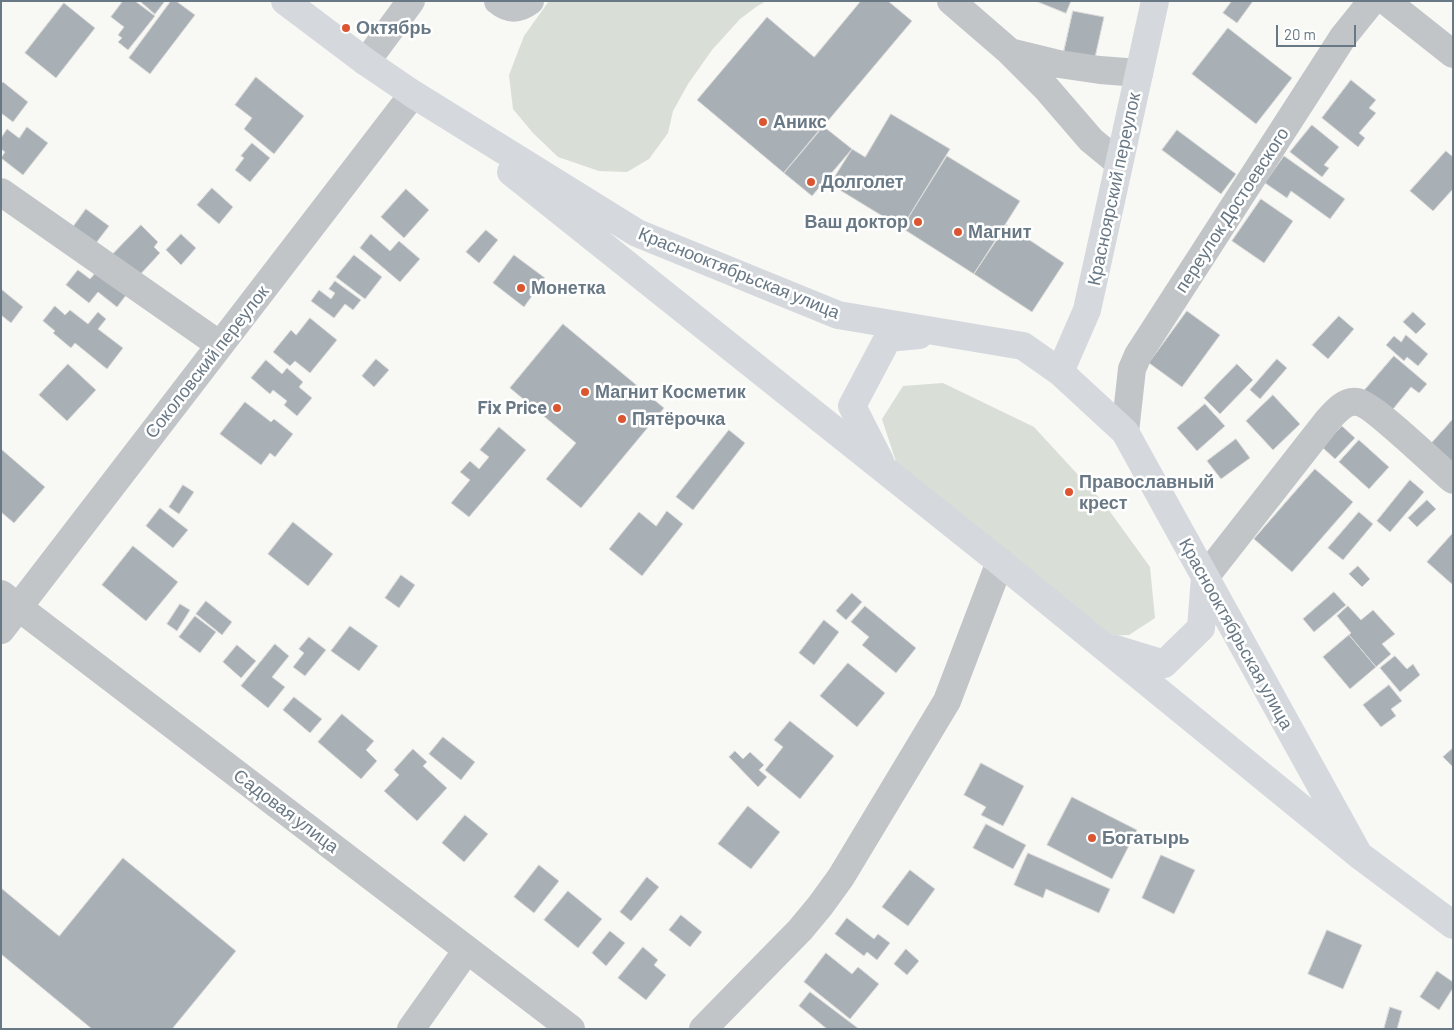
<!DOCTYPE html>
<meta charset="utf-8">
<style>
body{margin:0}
#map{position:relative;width:1454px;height:1030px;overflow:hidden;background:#f8f8f5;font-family:Barlow,sans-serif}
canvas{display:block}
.frame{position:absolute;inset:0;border:2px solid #687885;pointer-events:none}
.scale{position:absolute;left:1276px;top:25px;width:80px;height:22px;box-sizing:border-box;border:2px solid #687885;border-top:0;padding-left:6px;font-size:15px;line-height:18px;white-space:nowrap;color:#687885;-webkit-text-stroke:4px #fff;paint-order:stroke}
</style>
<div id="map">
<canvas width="1454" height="1030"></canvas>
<div class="frame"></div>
<div class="scale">20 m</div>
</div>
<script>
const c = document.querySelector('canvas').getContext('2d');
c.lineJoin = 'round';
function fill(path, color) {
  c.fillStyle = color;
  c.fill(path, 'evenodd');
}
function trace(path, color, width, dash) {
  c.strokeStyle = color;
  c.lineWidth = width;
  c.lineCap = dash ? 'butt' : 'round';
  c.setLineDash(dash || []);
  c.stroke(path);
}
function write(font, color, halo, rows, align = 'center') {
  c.font = font + ' Barlow,sans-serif';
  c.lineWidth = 5;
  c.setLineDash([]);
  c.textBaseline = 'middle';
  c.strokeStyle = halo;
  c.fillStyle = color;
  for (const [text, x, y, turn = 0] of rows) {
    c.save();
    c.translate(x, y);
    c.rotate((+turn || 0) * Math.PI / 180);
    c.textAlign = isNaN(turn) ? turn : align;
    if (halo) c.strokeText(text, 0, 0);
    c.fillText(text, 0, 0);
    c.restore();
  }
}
const green = new Path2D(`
 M549,1H766L756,7L740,19L712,50L688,84L673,111L668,133L649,159L627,172L599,171L558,157L533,133L513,109L509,75L524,36Z
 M943,383L1034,427L1103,502L1150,567L1155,618L1129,635L1102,636L900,474L882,419L903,386Z`);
const building = new Path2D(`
 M123,1H135L155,16L128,50L118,42L122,38L118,35L124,27L111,17Z
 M140,1H165L155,14Z
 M171,1H176L195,15L150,74L129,58Z
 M861,1H888L912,21L784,173L697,100L767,17L814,57Z
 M1036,1H1071L1066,13Z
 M1232,1H1253L1237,23L1223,13Z
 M64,3L95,28L56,78L25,53Z
 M1073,11L1104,17L1094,62L1063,56Z
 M1228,28L1292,78L1256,124L1192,74Z
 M256,77L304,116L274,154L244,129L252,118L235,105Z
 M1351,80L1376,100L1369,108L1376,113L1359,133L1365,138L1358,147L1322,118Z
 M3,82L28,102L13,122L1,113V84Z
 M891,114L950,149L902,228L830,184L852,149L865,157Z
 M1312,125L1339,147L1324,165L1329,168L1322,177L1290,152Z
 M823,126L852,149L812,196L784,173Z
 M27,127L48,143L23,175L1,158L5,152L1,149V138L7,129L19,138Z
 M1177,130L1236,174L1221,194L1162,150Z
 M252,143L270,158L250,182L235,170L244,158L241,156Z
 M1446,151L1453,157V189L1433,211L1410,191Z
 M947,156L1020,201L974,274L902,228Z
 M1284,156L1345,199L1330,219L1291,191L1287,198L1265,183Z
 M212,188L233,207L219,224L197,205Z
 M406,189L429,210L404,238L381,217Z
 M1261,199L1293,221L1264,263L1232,241Z
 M86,209L109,226L96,243L73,227Z
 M141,225L158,242L154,247L160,253L136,279L111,256Z
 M1007,225L1064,263L1032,312L974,274Z
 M486,230L498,240L479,263L466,252Z
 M181,234L196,248L181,265L166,250Z
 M371,234L390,251L399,241L420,259L400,282L360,248Z
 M354,255L382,277L365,299L336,277Z
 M514,255L545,278L524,307L493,283Z
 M78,270L90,279L97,271L127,294L117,307L98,292L89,303L66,285Z
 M335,281L361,300L353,310L345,304L334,318L311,301L319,290L331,299L335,293L329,289Z
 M1,289L23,307L11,323L1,315Z
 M55,306L65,315L70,310L88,324L98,312L106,319L98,329L123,348L107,369L75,343L71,348L53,333L55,331L43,321Z
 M1187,311L1220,335L1182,387L1149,363Z
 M1413,312L1426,324L1416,334L1403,322Z
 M1339,316L1354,329L1328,359L1312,345Z
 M310,318L337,340L310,373L295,361L290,366L273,352L291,330L296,335Z
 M563,324L664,408L581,508L546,479L576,443L510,388Z
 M1406,335L1428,354L1418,366L1407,357L1404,361L1386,345L1394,336L1401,342Z
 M1394,356L1427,384L1419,393L1411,387L1389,414L1363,392Z
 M376,359L389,370L374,387L362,376Z
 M1277,359L1287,368L1260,399L1250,390Z
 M266,360L282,374L287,368L303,382L299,387L312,398L297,416L284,405L287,401L273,390L270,394L251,378Z
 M68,364L96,390L67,421L39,395Z
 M1237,364L1253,380L1220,414L1204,398Z
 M1273,395L1300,424L1273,450L1246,421Z
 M245,402L271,422L274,419L293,434L275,457L270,453L261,465L220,434Z
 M1205,404L1225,426L1197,451L1177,428Z
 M1453,419V466L1429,446Z
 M1342,426L1355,438L1335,459L1322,447Z
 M499,427L526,450L469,517L451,503L470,480L460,472L470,461L479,469L489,457L480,450Z
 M729,430L745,443L693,510L676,497Z
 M1236,439L1250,458L1221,479L1207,461Z
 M1359,440L1389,467L1369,489L1339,462Z
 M1,449L45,487L14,523L1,512Z
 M1315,469L1353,502L1292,572L1254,539Z
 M1410,480L1424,492L1390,532L1377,521Z
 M183,485L194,492L179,514L169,507Z
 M1427,500L1436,509L1417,527L1408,518Z
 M160,508L188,530L173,548L146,526Z
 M667,511L683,524L642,576L609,549L639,512L656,526Z
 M1359,512L1373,524L1343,560L1328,548Z
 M293,522L333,554L308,586L268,554Z
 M1453,533V585L1427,562Z
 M133,546L178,582L146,621L102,585Z
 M1358,566L1370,579L1362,587L1349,574Z
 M401,575L415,585L399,608L385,598Z
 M1334,592L1346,605L1314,632L1303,619Z
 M852,593L862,602L846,620L836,611Z
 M206,601L232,622L222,635L196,614Z
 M180,604L190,610L177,631L167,624Z
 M865,606L916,648L896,673L862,645L869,637L851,622Z
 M1348,606L1361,620L1373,610L1395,634L1382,644L1391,654L1376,667L1349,635L1351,633L1337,616Z
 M195,616L216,632L200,653L179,637Z
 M824,620L839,632L814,665L799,653Z
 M350,626L378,646L359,671L331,651Z
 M1349,635L1376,667L1350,689L1323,657Z
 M309,637L326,650L305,676L293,667L304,653L299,649Z
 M275,644L289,656L272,677L285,687L268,708L241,686Z
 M237,645L256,661L241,678L223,662Z
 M1395,656L1407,669L1413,664L1420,675L1400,692L1380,668Z
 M848,663L885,693L857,727L820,696Z
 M1389,685L1402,701L1391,709L1396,716L1381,727L1363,705Z
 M294,697L322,719L310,733L283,710Z
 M342,714L374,741L366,750L377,761L361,779L318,742Z
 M790,721L834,756L800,799L765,770L783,747L774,740Z
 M443,737L475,762L461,780L429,754Z
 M1453,748V767L1443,757Z
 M413,749L427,762L423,766L447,788L417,821L384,791L399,775L394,770Z
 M735,751L743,759L750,752L764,765L759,770L767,777L758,787L729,757Z
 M981,763L1024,786L1003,826L981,815L986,807L964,795Z
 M1072,797L1137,830L1112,879L1047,845Z
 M748,806L780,832L751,869L718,844Z
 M465,815L488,834L464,862L442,843Z
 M986,824L1026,845L1013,869L973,848Z
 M1028,853L1110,889L1099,913L1046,889L1043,898L1014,885Z
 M1161,855L1195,870L1174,914L1142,898Z
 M123,858L236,951L172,1029H92L1,954V888L59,936Z
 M539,865L559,881L534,913L514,897Z
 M910,870L935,889L908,926L882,907Z
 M647,877L659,887L631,921L620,912Z
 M568,891L602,919L578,948L544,920Z
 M681,915L702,932L690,947L669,930Z
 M847,918L874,939L878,934L890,943L877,960L867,952L864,956L835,934Z
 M1327,930L1362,945L1343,989L1308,974Z
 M610,931L625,943L606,966L592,953Z
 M643,947L658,960L654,965L666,975L646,1000L618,978Z
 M906,949L919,961L907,975L894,964Z
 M826,953L852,974L858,967L879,984L850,1019L804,982Z
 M1437,971L1453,982V988L1439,1010L1420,997Z
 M810,992L859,1029H827L799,1006Z
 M1390,1007L1402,1011L1397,1029H1384Z`);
const minor = new Path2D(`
 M498,1C509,10 518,10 530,1
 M951,1L1010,52L1047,89L1091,140L1119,163
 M1386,1L1453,54
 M1010,52L1059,64L1100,70L1139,73
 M366,62L411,1
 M1,192L220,345
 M1125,432L1132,369L1138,355L1343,37L1372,1
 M1205,577L1328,420C1335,412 1345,400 1357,402C1372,403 1437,467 1453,480
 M1,594L571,1029
 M1,630L413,94
 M411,1029L467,950
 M703,1029L800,930L820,906L841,877L947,701L1000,562`);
const major = new Path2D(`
 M285,1L366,62L413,94L637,233L838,315L1023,346L1060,372L1125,432L1359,855
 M511,172L1000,562L1359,855L1453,925
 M1060,372L1087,310L1155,1
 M880,461L852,406L888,338L919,335
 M1115,649L1164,664L1201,628L1205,577`);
const markers = [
 [346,28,5,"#dc5531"],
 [763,122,5,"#dc5531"],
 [811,182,5,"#dc5531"],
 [918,222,5,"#dc5531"],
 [958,232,5,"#dc5531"],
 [521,288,5,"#dc5531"],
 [585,392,5,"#dc5531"],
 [557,408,5,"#dc5531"],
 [622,419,5,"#dc5531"],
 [1069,492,5,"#dc5531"],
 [1092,838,5,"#dc5531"]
];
const poiNames = [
 ["Октябрь",356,28],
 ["Аникс",773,122],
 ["Долголет",821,182],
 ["Ваш доктор",908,222,"right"],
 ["Магнит",968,232],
 ["Монетка",531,288],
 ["Магнит Косметик",595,392],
 ["Fix Price",547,408,"right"],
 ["Пятёрочка",632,419],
 ["Православный",1079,482],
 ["крест",1079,503],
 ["Богатырь",1102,838]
];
const streetNames = [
 ["Красноярский переулок",1114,189,-78],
 ["переулок Достоевского",1232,210,-57],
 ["Краснооктябрьская улица",739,273,22],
 ["Соколовский переулок",207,362,-52],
 ["Краснооктябрьская улица",1236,634,61],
 ["Садовая улица",286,811,37]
];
fill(green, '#d9ded6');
fill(building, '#a8b0b6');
trace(building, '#d9d9d7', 1);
trace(minor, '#c1c5c8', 28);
trace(major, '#d5d9dd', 28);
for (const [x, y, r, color] of markers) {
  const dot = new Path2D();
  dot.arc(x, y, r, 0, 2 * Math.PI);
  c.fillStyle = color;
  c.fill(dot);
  trace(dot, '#fff', 2);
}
write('bold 18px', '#687885', '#fff', poiNames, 'left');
write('18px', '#687885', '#fff', streetNames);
</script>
